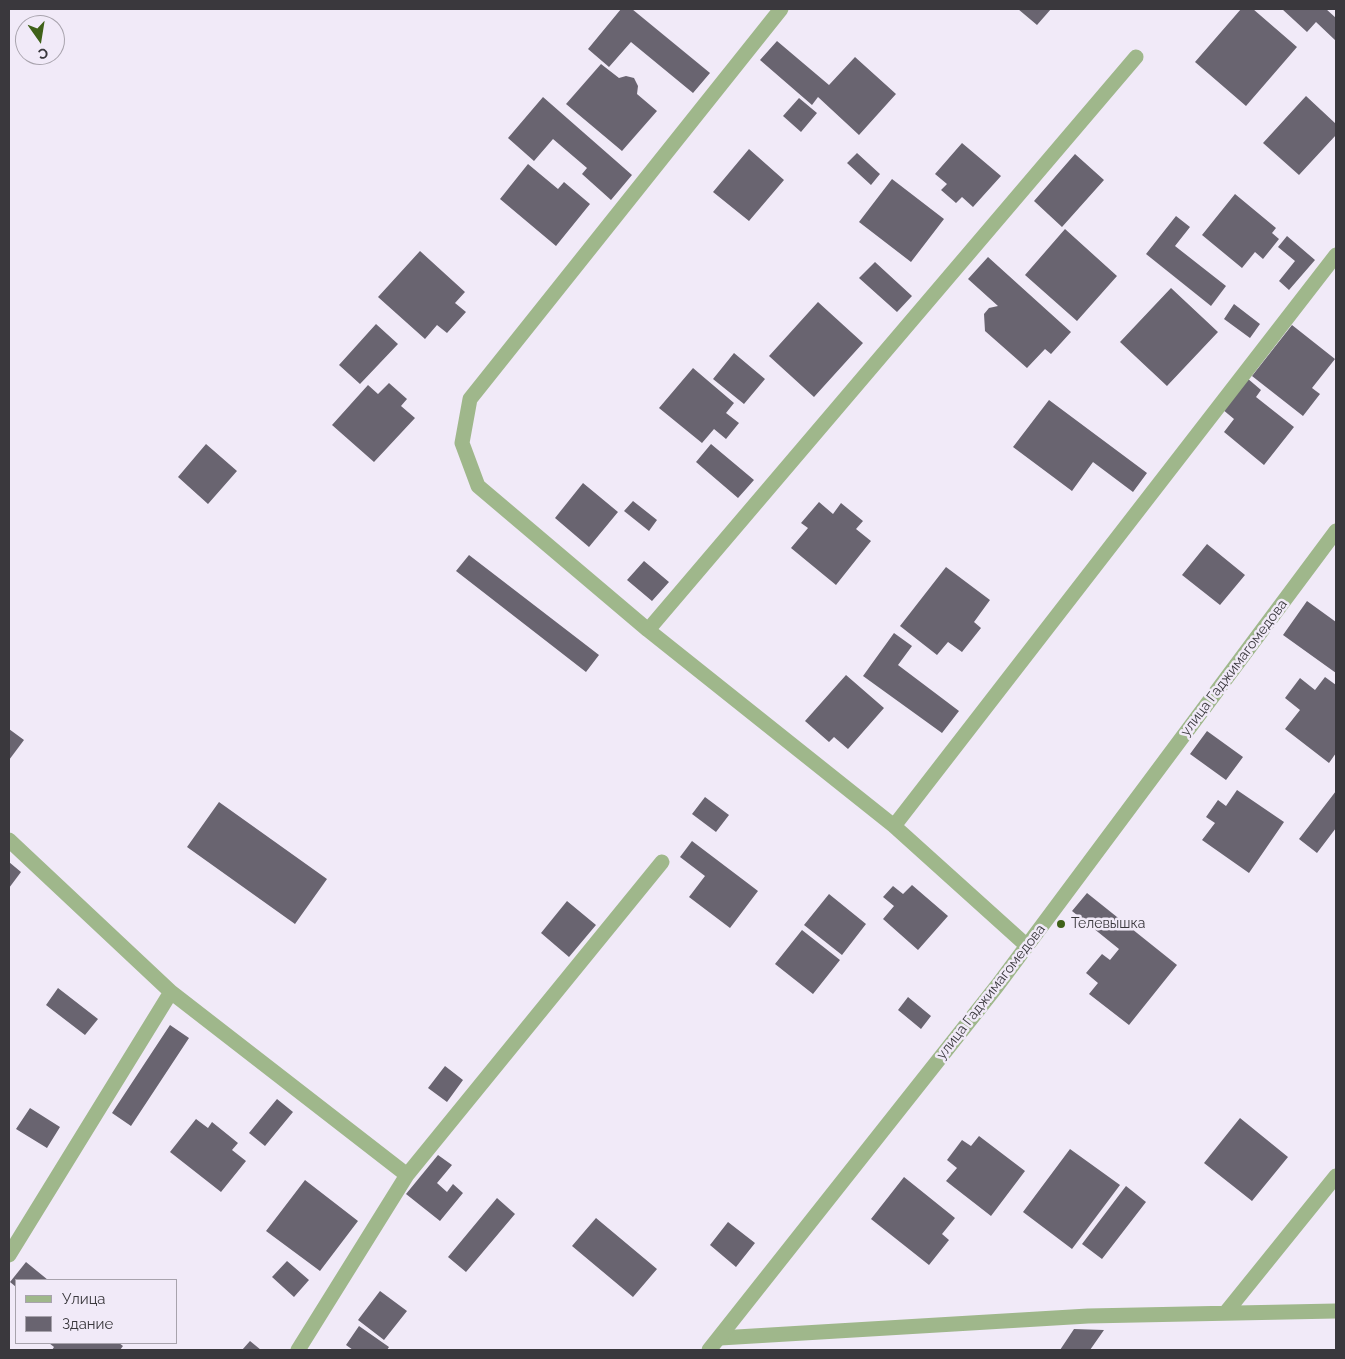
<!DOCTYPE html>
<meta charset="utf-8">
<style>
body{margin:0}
#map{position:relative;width:1345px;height:1359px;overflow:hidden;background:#f1eaf8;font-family:Raleway,sans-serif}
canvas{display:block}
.frame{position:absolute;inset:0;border:10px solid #3a383d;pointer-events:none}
.legend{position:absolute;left:15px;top:1279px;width:162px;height:65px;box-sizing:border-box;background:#f1eaf8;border:1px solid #a8a3ad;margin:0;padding:6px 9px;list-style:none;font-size:15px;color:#3a383d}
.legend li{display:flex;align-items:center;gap:10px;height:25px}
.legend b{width:25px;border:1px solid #a8a3ad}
.north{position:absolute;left:15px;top:15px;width:50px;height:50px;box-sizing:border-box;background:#f1eaf8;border:1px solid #a8a3ad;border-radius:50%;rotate:167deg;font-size:14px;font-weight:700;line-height:20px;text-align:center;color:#3a383d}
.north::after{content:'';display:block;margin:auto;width:18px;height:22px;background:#3f6118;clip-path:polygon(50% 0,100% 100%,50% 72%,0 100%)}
</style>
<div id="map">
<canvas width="1345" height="1359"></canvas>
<div class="frame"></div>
<ul class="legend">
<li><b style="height:6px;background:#9fb78b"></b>Улица</li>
<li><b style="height:14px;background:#696470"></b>Здание</li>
</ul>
<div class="north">С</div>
</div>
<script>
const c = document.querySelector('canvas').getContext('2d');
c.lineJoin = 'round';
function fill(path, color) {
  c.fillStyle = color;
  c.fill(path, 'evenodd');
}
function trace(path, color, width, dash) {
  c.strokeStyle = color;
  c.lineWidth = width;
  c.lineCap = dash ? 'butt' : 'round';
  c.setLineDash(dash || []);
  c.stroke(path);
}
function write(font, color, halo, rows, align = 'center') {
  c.font = font + ' Raleway,sans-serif';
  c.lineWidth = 5;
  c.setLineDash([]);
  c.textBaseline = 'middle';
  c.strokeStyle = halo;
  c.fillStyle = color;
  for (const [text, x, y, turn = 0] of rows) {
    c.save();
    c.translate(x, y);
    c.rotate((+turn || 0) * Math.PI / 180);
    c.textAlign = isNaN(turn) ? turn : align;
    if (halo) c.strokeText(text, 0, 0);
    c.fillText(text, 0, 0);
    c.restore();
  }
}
const building = new Path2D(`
 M621,9H632L710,73L693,93L631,42L609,67L588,49Z
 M1018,9H1051L1037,25Z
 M1241,9H1253L1297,47L1246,106L1195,62Z
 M1282,9H1326L1336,18V41L1316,22L1307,32Z
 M777,41L829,85L855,57L896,94L859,135L818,97L812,105L760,60Z
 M601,64L619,78L626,76L634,78L638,86L637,94L657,111L622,151L566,104Z
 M1306,96L1336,124V135L1299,175L1263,143Z
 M543,97L632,175L611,200L582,174L587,168L553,139L534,161L508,138Z
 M799,98L817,113L801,132L783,116Z
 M962,143L1001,176L973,207L962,197L956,203L941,190L947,184L935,174Z
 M749,149L784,180L749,221L713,192Z
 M857,153L880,174L871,185L847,163Z
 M1075,154L1104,180L1062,227L1034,201Z
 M528,164L558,189L564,182L590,204L556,246L500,199Z
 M892,179L944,219L911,262L859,222Z
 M1235,194L1276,228L1272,233L1279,239L1263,259L1255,252L1242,268L1202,235Z
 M1176,216L1190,227L1175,246L1226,286L1211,306L1146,254Z
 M1065,229L1117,276L1077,321L1025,275Z
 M1287,236L1315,260L1289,290L1279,281L1295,261L1278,247Z
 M420,251L465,292L455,303L466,312L447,333L437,325L425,339L378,297Z
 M988,257L1071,332L1051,354L1045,349L1027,368L985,331L984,314L989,308L998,306L968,279Z
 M875,262L912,296L897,312L859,278Z
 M1171,288L1218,332L1167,386L1120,342Z
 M818,302L863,343L814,397L769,356Z
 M1234,304L1260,324L1250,338L1224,319Z
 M376,324L398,344L360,384L339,365Z
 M1292,325L1335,359L1312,388L1320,394L1303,416L1252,376Z
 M734,353L765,379L744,404L713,379Z
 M693,368L734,403L726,413L739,423L726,439L714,429L702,443L659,408Z
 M1247,378L1261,390L1256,397L1294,427L1264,465L1224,432L1234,419L1222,409Z
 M389,383L407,399L401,406L415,418L374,462L332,425L368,385L378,394Z
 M1049,400L1147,473L1133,492L1093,462L1072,491L1013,447Z
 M206,444L237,471L208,504L178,477Z
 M711,444L754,480L738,498L696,462Z
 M583,483L618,512L589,547L555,518Z
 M633,501L657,520L649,531L624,511Z
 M819,502L833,514L841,503L863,521L856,529L871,541L836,585L791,548L808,528L801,523Z
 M1207,544L1245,575L1220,605L1182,575Z
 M469,555L599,655L586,672L456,571Z
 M644,561L669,582L652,601L627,580Z
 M946,567L990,600L974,622L981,628L962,652L948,642L937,655L900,626Z
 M1307,601L1336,622V673L1283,635Z
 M894,633L912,646L898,665L959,711L942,733L863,676Z
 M846,675L884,708L848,749L834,737L829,742L805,721Z
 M1325,677L1336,685V753L1329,763L1285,729L1300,710L1285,698L1300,678L1315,690Z
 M9,729L24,740L9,760Z
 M1207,731L1243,757L1226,780L1190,754Z
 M1237,790L1284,822L1249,873L1202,840L1215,823L1206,817L1218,800L1226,806Z
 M1336,791V828L1317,853L1299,839Z
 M705,797L729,815L716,832L692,814Z
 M219,802L327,879L295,924L187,847Z
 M692,841L758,891L730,928L689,897L705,876L680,857Z
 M9,862L21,872L9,888Z
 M912,885L948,916L918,950L883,919L894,906L883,897L893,886L903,894Z
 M1087,893L1177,965L1129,1025L1089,994L1098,983L1086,973L1102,954L1110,960L1119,949L1072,911Z
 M829,894L866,924L842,955L804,925Z
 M567,901L596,925L569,957L541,933Z
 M802,930L840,960L813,994L775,964Z
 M58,988L98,1019L85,1035L46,1005Z
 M908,997L931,1016L921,1029L898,1010Z
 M170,1025L189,1038L131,1126L112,1113Z
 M445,1066L463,1080L447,1102L428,1088Z
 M277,1099L293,1112L265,1146L249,1133Z
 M30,1108L60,1127L47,1148L16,1129Z
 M1240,1118L1288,1157L1252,1201L1204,1163Z
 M196,1119L208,1128L212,1122L238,1143L232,1150L246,1161L221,1192L170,1152Z
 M979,1136L1025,1171L991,1216L946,1181L957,1168L947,1160L962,1140L971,1146Z
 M1070,1149L1120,1185L1072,1249L1023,1212Z
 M438,1155L452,1165L437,1183L447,1192L453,1184L463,1193L440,1221L406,1194Z
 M904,1177L955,1218L942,1234L949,1240L929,1265L871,1219Z
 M305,1180L358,1221L320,1271L266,1231Z
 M1126,1186L1146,1202L1102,1259L1082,1244Z
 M497,1198L515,1214L466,1272L448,1257Z
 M596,1218L657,1269L633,1297L572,1246Z
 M728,1222L755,1243L736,1267L710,1245Z
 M287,1261L309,1280L294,1297L272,1277Z
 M26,1262L48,1280H16V1287L10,1282Z
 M380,1291L407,1311L384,1340L358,1320Z
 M359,1326L389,1347L387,1350H353L346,1345Z
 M1074,1329L1104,1330L1090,1350H1060Z
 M250,1341L261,1350H242Z
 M49,1343H119L123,1346L120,1350H52L54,1347Z`);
const lane = new Path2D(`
 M781,9L470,399L462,443L478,486L648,630L894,826L1026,945
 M648,630L1136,57
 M894,826L1336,255
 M9,840L171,992L407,1175L298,1350
 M407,1175L662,862
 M9,1255L171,992
 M1227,1311L1336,1176
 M720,1338L1088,1316L1336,1311`);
const street = new Path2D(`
 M709,1350L997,986L1336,531`);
const markers = [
 [1061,924,5,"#3f6118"]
];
const streetNames = [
 ["улица Гаджимагомедова",1234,668,-53],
 ["улица Гаджимагомедова",991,992,-52]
];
const poiNames = [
 ["Телевышка",1071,924]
];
fill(building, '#696470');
trace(lane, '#9fb78b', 15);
trace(street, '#9fb78b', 15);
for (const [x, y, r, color] of markers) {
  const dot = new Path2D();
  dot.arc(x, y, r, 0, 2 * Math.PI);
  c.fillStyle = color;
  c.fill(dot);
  trace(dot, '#f1eaf8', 2);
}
write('14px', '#3a383d', '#f1eaf8', streetNames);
write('14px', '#3a383d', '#f1eaf8', poiNames, 'left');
</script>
